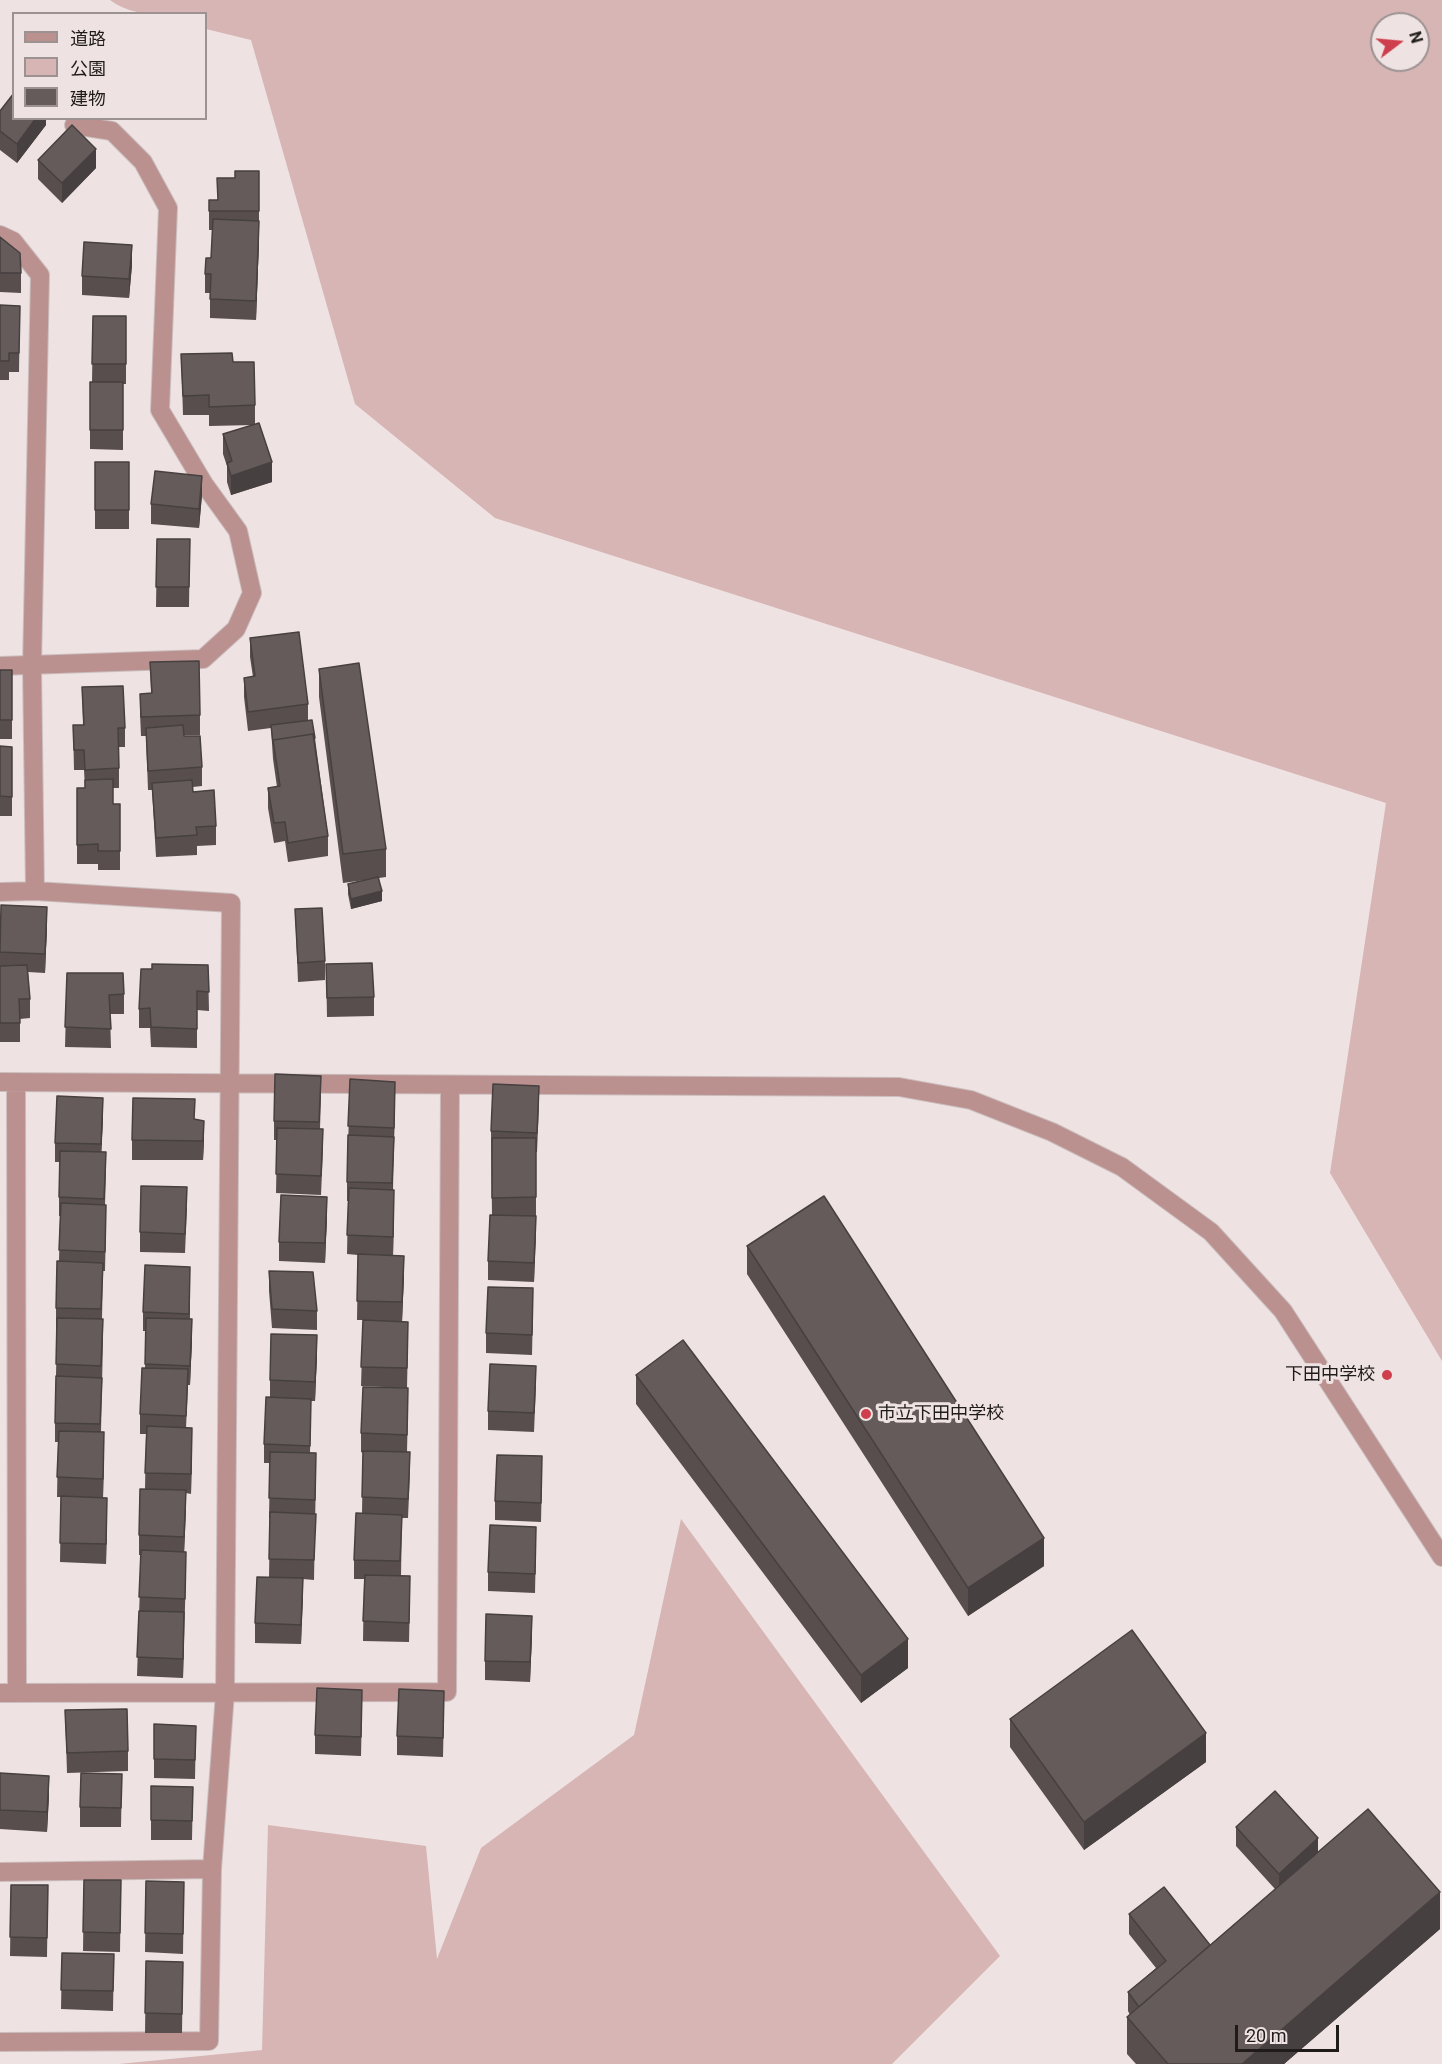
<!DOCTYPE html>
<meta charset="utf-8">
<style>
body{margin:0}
#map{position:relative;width:1442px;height:2064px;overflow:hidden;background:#efe2e2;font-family:Roboto,"Noto Sans JP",sans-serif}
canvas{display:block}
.legend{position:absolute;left:12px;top:12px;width:195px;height:108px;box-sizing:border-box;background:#efe2e2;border:2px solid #9c9292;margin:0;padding:8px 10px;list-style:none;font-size:18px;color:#1f1b1b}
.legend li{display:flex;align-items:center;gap:12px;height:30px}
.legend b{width:30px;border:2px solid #9c9292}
.north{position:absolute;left:1370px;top:12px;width:60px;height:60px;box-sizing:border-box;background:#efe2e2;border:2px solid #9c9292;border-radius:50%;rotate:74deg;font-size:16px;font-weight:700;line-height:24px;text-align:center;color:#1f1b1b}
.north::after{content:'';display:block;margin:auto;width:21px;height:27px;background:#ce3e4c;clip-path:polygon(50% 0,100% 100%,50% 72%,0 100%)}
.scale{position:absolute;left:1235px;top:2025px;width:104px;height:27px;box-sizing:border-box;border:3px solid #1f1b1b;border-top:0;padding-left:8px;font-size:18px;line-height:21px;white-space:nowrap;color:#1f1b1b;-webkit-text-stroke:4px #efe2e2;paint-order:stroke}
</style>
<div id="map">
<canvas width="1442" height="2064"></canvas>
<ul class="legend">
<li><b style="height:8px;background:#bb9190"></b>道路</li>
<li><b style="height:16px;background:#d6b5b4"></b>公園</li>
<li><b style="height:16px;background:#665b5b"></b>建物</li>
</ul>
<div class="north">N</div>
<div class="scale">20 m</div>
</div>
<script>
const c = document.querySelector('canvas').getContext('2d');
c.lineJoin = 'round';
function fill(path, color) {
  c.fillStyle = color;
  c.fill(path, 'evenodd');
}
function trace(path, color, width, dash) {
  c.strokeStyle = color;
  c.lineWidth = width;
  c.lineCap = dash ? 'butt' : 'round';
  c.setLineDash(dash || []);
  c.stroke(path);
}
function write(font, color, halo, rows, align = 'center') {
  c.font = font + ' Roboto,"Noto Sans JP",sans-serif';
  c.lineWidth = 6;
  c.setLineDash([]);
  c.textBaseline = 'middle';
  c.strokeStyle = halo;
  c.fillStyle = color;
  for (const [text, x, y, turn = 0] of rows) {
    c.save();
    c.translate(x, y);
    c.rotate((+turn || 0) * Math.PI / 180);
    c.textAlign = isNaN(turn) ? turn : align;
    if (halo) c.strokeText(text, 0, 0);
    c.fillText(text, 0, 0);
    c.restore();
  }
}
const green = new Path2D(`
 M110,0H1442V1361L1330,1173L1386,803L495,518L355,404L251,40L206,29V14C174,14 136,20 110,0ZM1382,24H1418V60H1382Z
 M681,1519L1000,1956L892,2064H119L262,2050L268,1825L426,1846L437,1959L481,1848L634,1735Z`);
const minor = new Path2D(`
 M0,235L13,241L40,275L32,666L35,891
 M0,666L203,659L236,629L252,593L238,531L204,484L160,410L168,208L143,162L112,131L74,125
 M0,892L35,891L231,903L225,1693L212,1869L209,2041L0,2042
 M0,1082L899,1087L971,1100L1052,1132L1122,1167L1211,1232L1283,1311L1442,1557
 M16,1082L17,1693
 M0,1693L447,1692L450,1085
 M0,1872L212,1869`);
const wall = new Path2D(`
 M0,111L46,118V125L17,163L0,150Z
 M38,160L96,168L62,203L38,179Z
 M259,171V240L256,320L210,318V293H205V274L211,258L213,230H209V200H217L235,178Z
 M0,237L21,273V293L0,292Z
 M132,265L129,298L82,295V276Z
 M0,305L20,306L19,372H9V380H0Z
 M93,316H126V384H123V450L90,449V382H92Z
 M181,354L233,362L255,405V424L272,482L231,495L227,482V466L223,454V434L254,425L209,426V415H183Z
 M95,462H129V529H95Z
 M202,495L199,528L151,524V504Z
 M157,539H190L189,607H156Z
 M250,638L308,704V720L315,738L328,836V856L288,862L285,841L274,843L268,808V788L277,787L273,759L271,728L248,731L244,697V678L253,677L250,657Z
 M150,662L200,715V735H184V736L202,767V786L193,787V792L216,826V845L197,846V855L156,857L152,790H148L146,736H141L140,713V694L151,693Z
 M319,669L386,849V877L379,878L382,901L351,909L348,894V884L365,880L343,883L319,697Z
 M0,670H12V739H0Z
 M82,687L125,728V747H119V788H113V804H120V870H98V864H77V788H85L84,770H74L73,725H83Z
 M0,746L12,747V816H0Z
 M295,909L325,961V980L298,982Z
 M47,926L45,973L28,972L30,999V1018L20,1019V1042H0V948Z
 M326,964L374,997V1016L327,1017Z
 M208,965L209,1011L197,1010V1048L151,1047L150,1028H139V1009L152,969Z
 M67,973L124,994V1014H110L111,1048L65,1047Z
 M350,1079L395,1101L393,1190L394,1209L393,1256L404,1275L402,1322L408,1341L407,1388L361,1386L363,1320H357L358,1255L347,1254L348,1201H347V1182Z
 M321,1095L320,1129L323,1149L321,1195L276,1193L277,1140H274V1121Z
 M539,1105L537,1152H536V1217L534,1282L488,1280V1261L492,1215L491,1131Z
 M103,1117L101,1152L106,1172L105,1205L106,1224L105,1271H103L102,1319L103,1339L101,1432L104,1452L103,1498L107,1517L106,1564L60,1562L61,1497H57L58,1442H55V1423L57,1327H56V1308L59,1261L60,1216H59V1197L60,1162H55V1143Z
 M195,1119L204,1140L203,1160H132V1140Z
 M187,1207L185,1253L140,1252V1232Z
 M327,1216L325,1263L279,1261V1242Z
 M747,1246L1044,1566L968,1616L747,1274Z
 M269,1271L317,1311V1330L272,1328L269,1291Z
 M190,1286V1319L192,1339L190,1385H188L186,1428L192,1447L191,1494L186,1493L184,1552L186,1571L183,1678L137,1676L141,1555H139V1535L145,1489L146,1434H140V1414L145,1368L146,1331H143V1312Z
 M533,1308L532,1355L486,1353V1333Z
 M317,1354L315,1401H311L310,1453L316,1473L314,1580L303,1579L301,1644L255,1643V1623L269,1577L270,1518H269L270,1463H264V1444L270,1397V1380Z
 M636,1375L908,1668L861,1703L636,1404Z
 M536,1385L534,1432L488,1430V1411Z
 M408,1408L407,1452L410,1472L408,1518H402L401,1576L410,1596L409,1642L363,1641L364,1579H354V1560L362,1513L363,1453L361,1452V1433Z
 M542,1476L541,1522L495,1520V1501Z
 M536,1546L535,1593L488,1591V1572Z
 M532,1635L530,1682L485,1680V1661Z
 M362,1709L361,1756L315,1754V1735Z
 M65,1710L128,1751V1771L67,1773Z
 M444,1710L443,1757L397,1755V1736Z
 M1010,1719L1206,1762L1084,1850L1010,1747Z
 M154,1724L196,1726L195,1779L154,1778Z
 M0,1773L49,1795L47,1832L0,1829Z
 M122,1774L121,1827H80V1807Z
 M151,1786L193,1787L192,1840H151Z
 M1236,1827L1318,1852L1440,1929L1284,2064H1136L1127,2054V2017L1130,2015L1128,2011V1992L1156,1968L1129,1934V1914L1210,1945L1275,1889L1236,1846Z
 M84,1880H121L120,1952L83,1951Z
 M146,1881L184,1882L183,1954L145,1952Z
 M11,1885H48L47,1957L10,1956Z
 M62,1953L114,1954L113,2011L61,2009Z
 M146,1961L183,1962L182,2033H145Z`);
const shadedWall = new Path2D(`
 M36,118H46V125L17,163V144Z
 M96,149V168L62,203V183Z
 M259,221V240L256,320V301Z
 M132,245V265L129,298V279Z
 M272,462V482L231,495V476Z
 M202,476V495L199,528V509Z
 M382,891V901L351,909V899Z
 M47,907V926L45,973V954Z
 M395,1082V1101L392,1203V1183Z
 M103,1098V1117L101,1164V1144Z
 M204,1121V1140L203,1160V1141Z
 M394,1190V1209L393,1256V1237Z
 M327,1197V1216L325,1263V1243Z
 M536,1216V1235L534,1282V1263Z
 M404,1256V1275L402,1322V1302Z
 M192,1319V1339L190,1385V1366Z
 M317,1335V1354L315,1401V1382Z
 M192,1428V1447L191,1494V1474Z
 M104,1432V1452L103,1498V1479Z
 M186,1490V1510L184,1556V1537Z
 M107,1498V1517L106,1564V1544Z
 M1044,1538V1566L968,1616V1588Z
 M303,1578V1598L301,1644V1625Z
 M184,1612V1632L183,1678V1659Z
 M532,1616V1635L530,1682V1662Z
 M908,1639V1668L861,1703V1675Z
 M1206,1733V1762L1084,1850V1822Z
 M49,1776V1795L47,1832V1812Z
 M1318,1838V1858L1279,1894V1874Z
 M1440,1892V1929L1284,2064H1242Z`);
const building = new Path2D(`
 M14,93V118H36L17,144L0,131V111Z
 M72,125L96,149L62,183L38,160Z
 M235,171H259V211H209V200H218L217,178H235Z
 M213,219L259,221L256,301L210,299L211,274H205L206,258H211Z
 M0,237L20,253L21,273H0Z
 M84,242L132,245L129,279L82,276Z
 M0,305L20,306L19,353H9V361H0Z
 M93,316H126V364H92Z
 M232,353L233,362H254L255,405L209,407V395L183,396L181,354Z
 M90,382H123V430H90Z
 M259,423L272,462L231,476L227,463L232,461L223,434Z
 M95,462H129V510H95Z
 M155,471L202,476L199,509L151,504Z
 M157,539H190L189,587H156Z
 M299,632L308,704L248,712L244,678L255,676L250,638Z
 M199,661L200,715L141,717L140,694L152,693L150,662Z
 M359,663L386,849L343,854L319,669Z
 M0,670H12V720H0Z
 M123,686L125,728H118L119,768L85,770L84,750H74L73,725H84L82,687Z
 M312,720L315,738L313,734L273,740V743L271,725Z
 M183,725L184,736H200L202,767L148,771L146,728Z
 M313,734L328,836L288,843L285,822L274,823L268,788L280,786L273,740Z
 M0,746L12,747V797L0,796Z
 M113,779V804H120V851H98V844L77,845V788H85V780Z
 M192,780L193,792L214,790L216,826L196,827L197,835L156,838L152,783Z
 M378,877L382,891L351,899L348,884Z
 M1,905L47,907L45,954L0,952Z
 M322,908L325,961L298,963L295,909Z
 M372,963L374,997L327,998L326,964Z
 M152,964L208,965L209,992L197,991V1029L151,1027L150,1008L139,1009L141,969H152Z
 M27,965L30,999H19L20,1023H0V966Z
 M67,973H123L124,994L109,995L111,1029L65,1027Z
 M275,1074L321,1076L319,1122L274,1121Z
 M350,1079L395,1082L394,1128L348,1126Z
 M493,1084L539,1086L537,1133L491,1131Z
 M57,1096L103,1098L101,1144L55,1143Z
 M133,1098L195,1099L194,1119L204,1121L203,1141L132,1140Z
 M277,1128L323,1129L321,1176L276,1174Z
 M348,1135L394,1137L392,1183L347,1182Z
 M492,1138H536V1197L492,1198Z
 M60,1151L106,1152L104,1199L59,1197Z
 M141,1186L187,1187L185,1234L140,1232Z
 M349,1188L394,1190L393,1237L347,1235Z
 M281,1195L327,1197L325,1243L279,1242Z
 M824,1196L1044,1538L968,1588L747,1246Z
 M61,1203L106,1205L105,1252L59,1250Z
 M490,1215L536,1216L534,1263L488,1261Z
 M358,1254L404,1256L402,1302L357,1301Z
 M57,1261L103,1263L101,1309L56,1308Z
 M145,1265L190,1267L189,1314L143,1312Z
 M269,1271L313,1272L317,1311L272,1309Z
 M488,1287L533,1288L532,1335L486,1333Z
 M57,1318L103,1319L101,1366L56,1364Z
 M146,1318L192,1319L190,1366L145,1364Z
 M363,1320L408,1322L407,1368L361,1367Z
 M271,1334L317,1335L315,1382L270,1380Z
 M683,1340L908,1639L861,1675L636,1375Z
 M490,1364L536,1366L534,1413L488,1411Z
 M142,1368L188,1369L186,1416L140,1414Z
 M56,1376L102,1378L100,1424L55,1423Z
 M363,1387L408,1388L407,1435L361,1433Z
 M266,1397L311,1399L310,1446L264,1444Z
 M147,1426L192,1428L191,1474L145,1473Z
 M59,1431L104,1432L103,1479L57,1477Z
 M363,1451L410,1452L408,1499L362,1497Z
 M270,1452L316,1453L315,1500L269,1498Z
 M497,1455L542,1456L541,1503L495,1501Z
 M140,1489L186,1490L184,1537L139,1535Z
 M61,1496L107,1498L106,1544L60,1543Z
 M270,1512L316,1514L314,1560L269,1559Z
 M356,1513L402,1515L400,1561L354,1560Z
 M490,1525L536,1527L535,1574L488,1572Z
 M141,1550L186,1552L185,1599L139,1597Z
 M365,1575L410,1576L409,1623L363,1621Z
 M257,1577L303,1578L301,1625L255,1623Z
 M139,1611L184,1612L183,1659L137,1657Z
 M486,1614L532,1616L530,1662L485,1661Z
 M1132,1630L1206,1733L1084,1822L1010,1719Z
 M317,1688L362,1690L361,1737L315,1735Z
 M399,1689L444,1691L443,1738L397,1736Z
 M127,1709L128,1751L67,1753L65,1710Z
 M154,1724L196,1726L195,1760L154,1759Z
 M0,1773L49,1776L47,1812L0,1810Z
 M81,1773L122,1774L121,1808L80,1807Z
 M151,1786L193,1787L192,1821L151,1820Z
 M1275,1791L1318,1838L1279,1874L1236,1827Z
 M1368,1809L1440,1892L1242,2064H1168L1127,2017Z
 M84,1880H121L120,1933L83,1932Z
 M146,1881L184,1882L183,1934L145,1933Z
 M11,1885H48L47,1938L10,1937Z
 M1164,1887L1210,1945L1139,2007L1128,1992L1166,1961L1129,1914Z
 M62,1953L114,1954L113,1991L61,1990Z
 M146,1961L183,1962L182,2014L145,2013Z`);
const markers = [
 [1387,1375,6,"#ce3e4c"],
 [866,1414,6,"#ce3e4c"]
];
const poiNames = [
 ["下田中学校",1375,1375],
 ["市立下田中学校",878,1414,"left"]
];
fill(green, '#d6b5b4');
trace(minor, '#cabebe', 20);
trace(minor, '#bb9190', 18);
fill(wall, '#584e4e');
fill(shadedWall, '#474040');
fill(building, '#665b5b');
trace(building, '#474040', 1.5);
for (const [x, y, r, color] of markers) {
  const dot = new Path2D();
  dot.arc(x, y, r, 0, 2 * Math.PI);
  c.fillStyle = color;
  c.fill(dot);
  trace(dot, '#efe2e2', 2);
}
write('18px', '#1f1b1b', '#efe2e2', poiNames, 'right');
</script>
